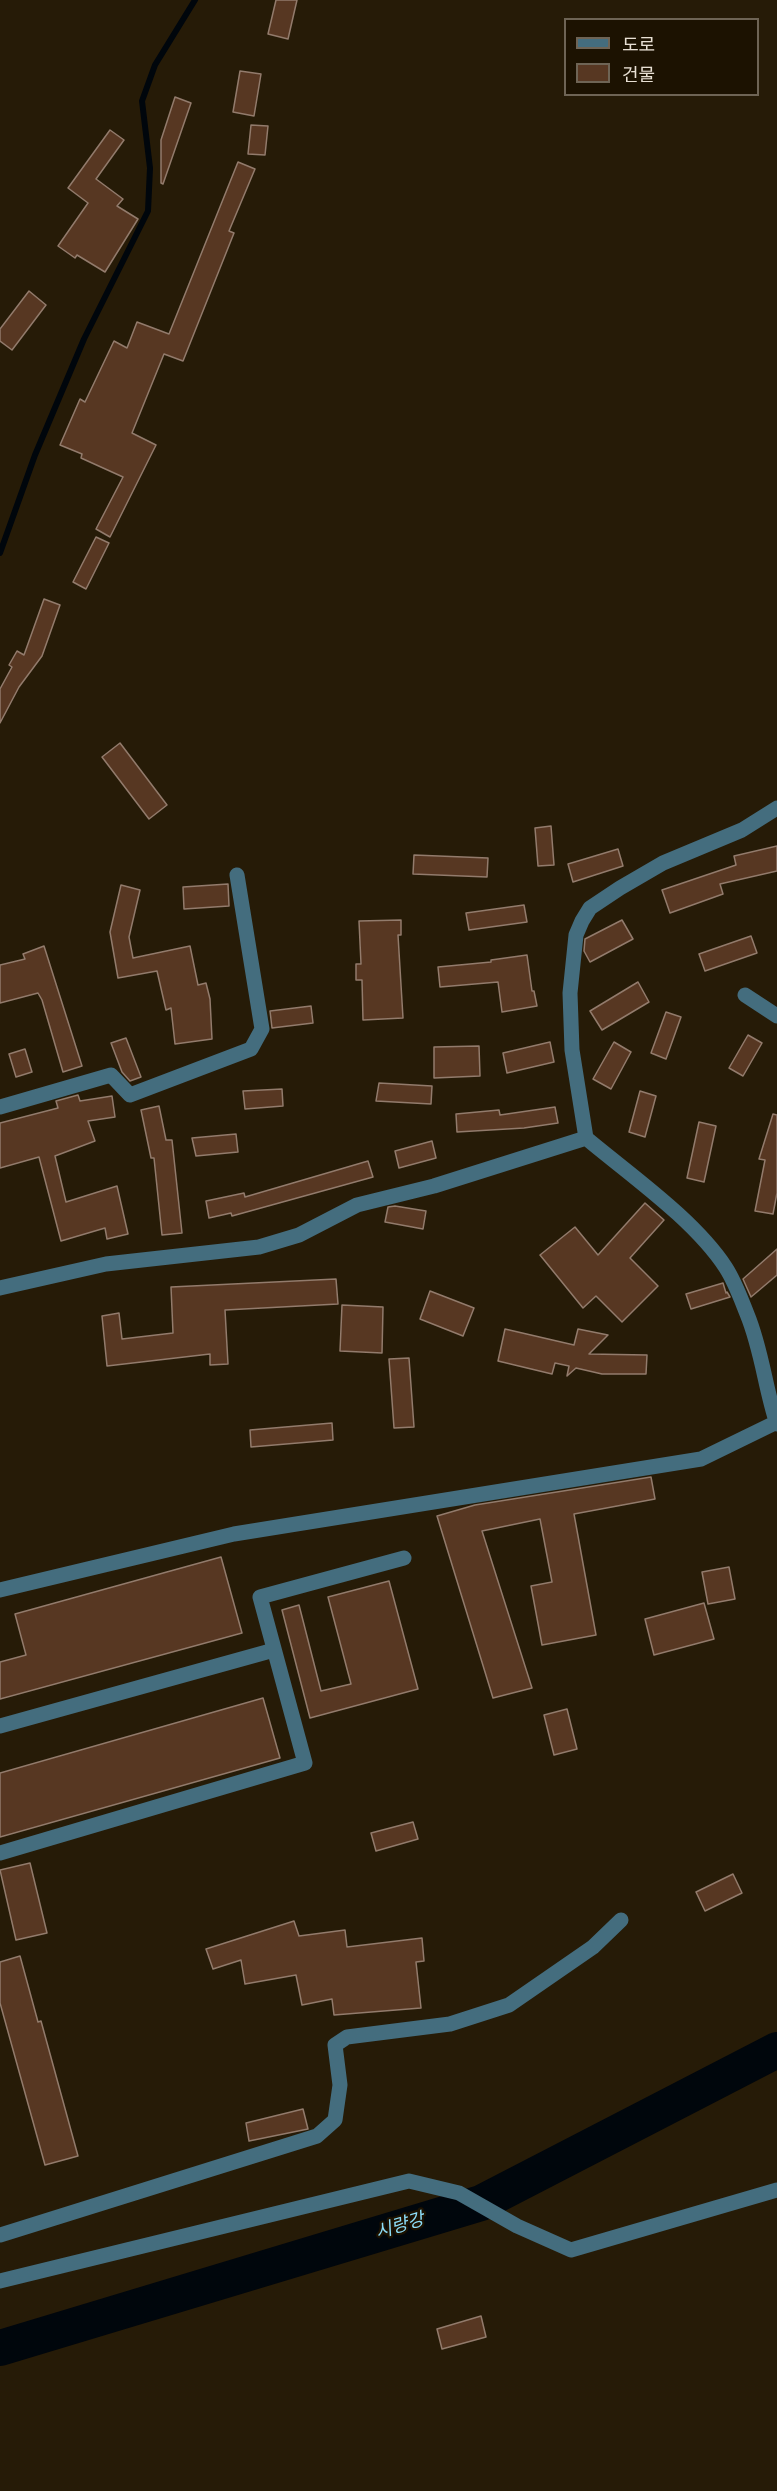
<!DOCTYPE html>
<meta charset="utf-8">
<style>
body{margin:0}
#map{position:relative;width:777px;height:2491px;overflow:hidden;background:#261b07;font-family:"Nunito Sans","Noto Sans KR",sans-serif}
canvas{display:block}
.legend{position:absolute;left:564px;top:18px;width:195px;height:78px;box-sizing:border-box;background:#1c1201;border:2px solid #6e6455;margin:0;padding:8px 10px;list-style:none;font-size:18px;color:#e8e0d4}
.legend li{display:flex;align-items:center;gap:12px;height:30px}
.legend b{width:30px;border:2px solid #6e6455}
</style>
<div id="map">
<canvas width="777" height="2491"></canvas>
<ul class="legend">
<li><b style="height:8px;background:#446d7e"></b>도로</li>
<li><b style="height:16px;background:#573722"></b>건물</li>
</ul>
</div>
<script>
const c = document.querySelector('canvas').getContext('2d');
c.lineJoin = 'round';
function trace(path, color, width, dash) {
  c.strokeStyle = color;
  c.lineWidth = width;
  c.lineCap = dash ? 'butt' : 'round';
  c.setLineDash(dash || []);
  c.stroke(path);
}
function fill(path, color) {
  c.fillStyle = color;
  c.fill(path, 'evenodd');
}
function write(font, color, halo, rows, align = 'center') {
  c.font = font + ' "Nunito Sans","Noto Sans KR",sans-serif';
  c.lineWidth = 4.5;
  c.setLineDash([]);
  c.textBaseline = 'middle';
  c.strokeStyle = halo;
  c.fillStyle = color;
  for (const [text, x, y, turn = 0] of rows) {
    c.save();
    c.translate(x, y);
    c.rotate((+turn || 0) * Math.PI / 180);
    c.textAlign = isNaN(turn) ? turn : align;
    if (halo) c.strokeText(text, 0, 0);
    c.fillText(text, 0, 0);
    c.restore();
  }
}
const stream = new Path2D(`
 M0,553L35,455L84,339L148,211L150,168L142,101L155,65L195,0`);
const river = new Path2D(`
 M0,2348L481,2203L777,2050`);
const building = new Path2D(`
 M276,0H297L288,39L268,34Z
 M240,71L261,74L254,116L233,112Z
 M175,97L191,103L163,184L161,183V140Z
 M251,125L268,126L265,155L248,154Z
 M110,130L124,140L96,179L123,199L117,206L138,219L105,272L77,255L75,258L58,246L88,203L68,188Z
 M238,162L255,169L229,231L234,233L183,361L164,354L132,433L156,445L110,537L96,529L123,477L81,458L82,454L60,445L80,399L85,402L114,341L127,348L137,322L169,334Z
 M29,291L46,305L12,350L0,341V329Z
 M96,537L109,543L86,589L73,582Z
 M44,599L60,605L42,656L19,687L0,723V689L12,667L9,665L17,651L24,655Z
 M120,743L167,805L149,819L102,757Z
 M551,826L554,865L538,866L535,828Z
 M777,846V871L720,884L723,894L670,913L662,890L736,865L734,856Z
 M618,849L623,866L573,882L568,864Z
 M414,855L488,858L487,877L413,874Z
 M228,884L229,906L184,909L183,887Z
 M121,885L140,890L129,937L133,958L190,946L198,985L206,983L210,999L212,1039L175,1044L171,1008L166,1010L157,971L118,978L110,932Z
 M524,905L527,922L469,930L466,913Z
 M401,920V935H398L403,1018L363,1020L362,980H356V964H361L359,921Z
 M622,920L633,939L590,962L584,951L585,939Z
 M751,936L757,953L705,971L699,954Z
 M44,946L82,1066L63,1072L42,1000L38,993L0,1003V965L25,959L23,954Z
 M527,955L532,991H534L537,1006L502,1012L498,982L440,987L438,967L491,962V960Z
 M638,982L649,1002L602,1030L590,1011Z
 M311,1006L313,1023L272,1028L270,1011Z
 M666,1012L681,1017L666,1059L651,1053Z
 M748,1035L762,1043L743,1076L729,1068Z
 M126,1038L141,1077L130,1081L122,1072L111,1043Z
 M550,1042L554,1062L507,1073L503,1053Z
 M614,1042L631,1052L611,1089L593,1079Z
 M479,1046L480,1076L434,1078V1047Z
 M25,1049L32,1072L16,1077L9,1054Z
 M379,1083L432,1086L431,1104L376,1101Z
 M282,1089L283,1106L245,1109L243,1091Z
 M640,1091L656,1096L645,1137L629,1132Z
 M78,1095L80,1101L112,1096L115,1117L88,1121L95,1141L55,1156L66,1202L117,1186L128,1234L107,1239L105,1228L61,1241L39,1157L0,1168V1123L58,1108L56,1101Z
 M159,1106L166,1140H172L182,1233L162,1235L154,1158H151L141,1110Z
 M555,1107L558,1123L524,1128L457,1132L456,1114L499,1110L500,1115Z
 M773,1114L777,1115V1193L773,1214L755,1211L765,1160L759,1159Z
 M699,1122L716,1126L704,1182L687,1178Z
 M236,1134L238,1152L196,1156L192,1138Z
 M432,1141L436,1158L399,1168L395,1151Z
 M368,1161L373,1177L232,1216L231,1213L209,1218L206,1201L244,1193L245,1197Z
 M645,1203L664,1220L630,1258L658,1286L622,1322L596,1296L583,1308L540,1255L575,1227L598,1255Z
 M395,1206L426,1211L423,1229L385,1222L388,1207Z
 M777,1249V1275L751,1297L743,1279Z
 M336,1279L338,1304L225,1310L228,1364L210,1365V1354L107,1366L102,1316L119,1313L122,1339L173,1333L171,1287Z
 M723,1283L726,1293L727,1292L730,1297L691,1309L686,1294Z
 M430,1291L474,1308L463,1336L420,1319Z
 M342,1305L383,1307L382,1353L340,1351Z
 M505,1329L574,1345L578,1329L608,1335L589,1354L647,1355L646,1374H602L576,1368L567,1376L569,1366L555,1363L552,1374L498,1361Z
 M409,1358L414,1427L394,1428L389,1359Z
 M332,1423L333,1440L251,1447L250,1430Z
 M651,1477L655,1499L574,1514L596,1635L542,1645L531,1586L552,1582L540,1519L482,1531L532,1688L493,1698L437,1516L475,1505Z
 M221,1557L242,1633L0,1699V1662L26,1655L15,1614Z
 M729,1567L735,1599L708,1604L702,1572Z
 M389,1581L418,1689L310,1718L282,1610L299,1605L321,1691L351,1684L328,1597Z
 M704,1603L714,1639L654,1655L645,1619Z
 M263,1698L280,1758L0,1837V1773Z
 M567,1709L577,1749L554,1755L544,1715Z
 M413,1822L418,1839L376,1851L371,1833Z
 M30,1863L47,1933L16,1940L0,1870Z
 M733,1874L742,1893L705,1911L696,1892Z
 M294,1921L299,1936L345,1930L347,1947L422,1938L424,1961L416,1962L421,2008L334,2015L332,1999L302,2005L296,1975L245,1984L241,1960L213,1969L206,1949Z
 M20,1956L38,2022L41,2021L78,2156L45,2165L0,2003V1962Z
 M303,2109L308,2129L249,2141L246,2123Z
 M481,2316L486,2337L442,2349L437,2329Z`);
const minor = new Path2D(`
 M745,995L777,1016
 M0,1107L111,1075L130,1095L251,1049L262,1029L237,875
 M586,1138L572,1050L570,993L576,935L582,921L590,908L620,888L663,863L742,830L777,808
 M0,1288L106,1264L259,1247L299,1235L357,1205L434,1186L586,1138C630,1175 695,1220 726,1268C735,1282 741,1299 747,1314C762,1350 765,1388 777,1424
 M0,1590L234,1534L701,1459L777,1422
 M0,1726L274,1650
 M0,1853L305,1763L260,1597L404,1558
 M0,2235L317,2136L335,2120L340,2085L335,2045L347,2037L450,2024L509,2005L593,1947L621,1920
 M0,2281L409,2181L459,2193L517,2226L571,2250L777,2190`);
const waterNames = [
 ["시량강",400,2227,-17]
];
trace(stream, '#00060c', 6);
trace(river, '#00060c', 36);
fill(building, '#573722');
trace(building, '#927b6c', 1.5);
trace(minor, '#446d7e', 15);
write('italic 18px', '#8dddf8', '#1c1201', waterNames);
</script>
